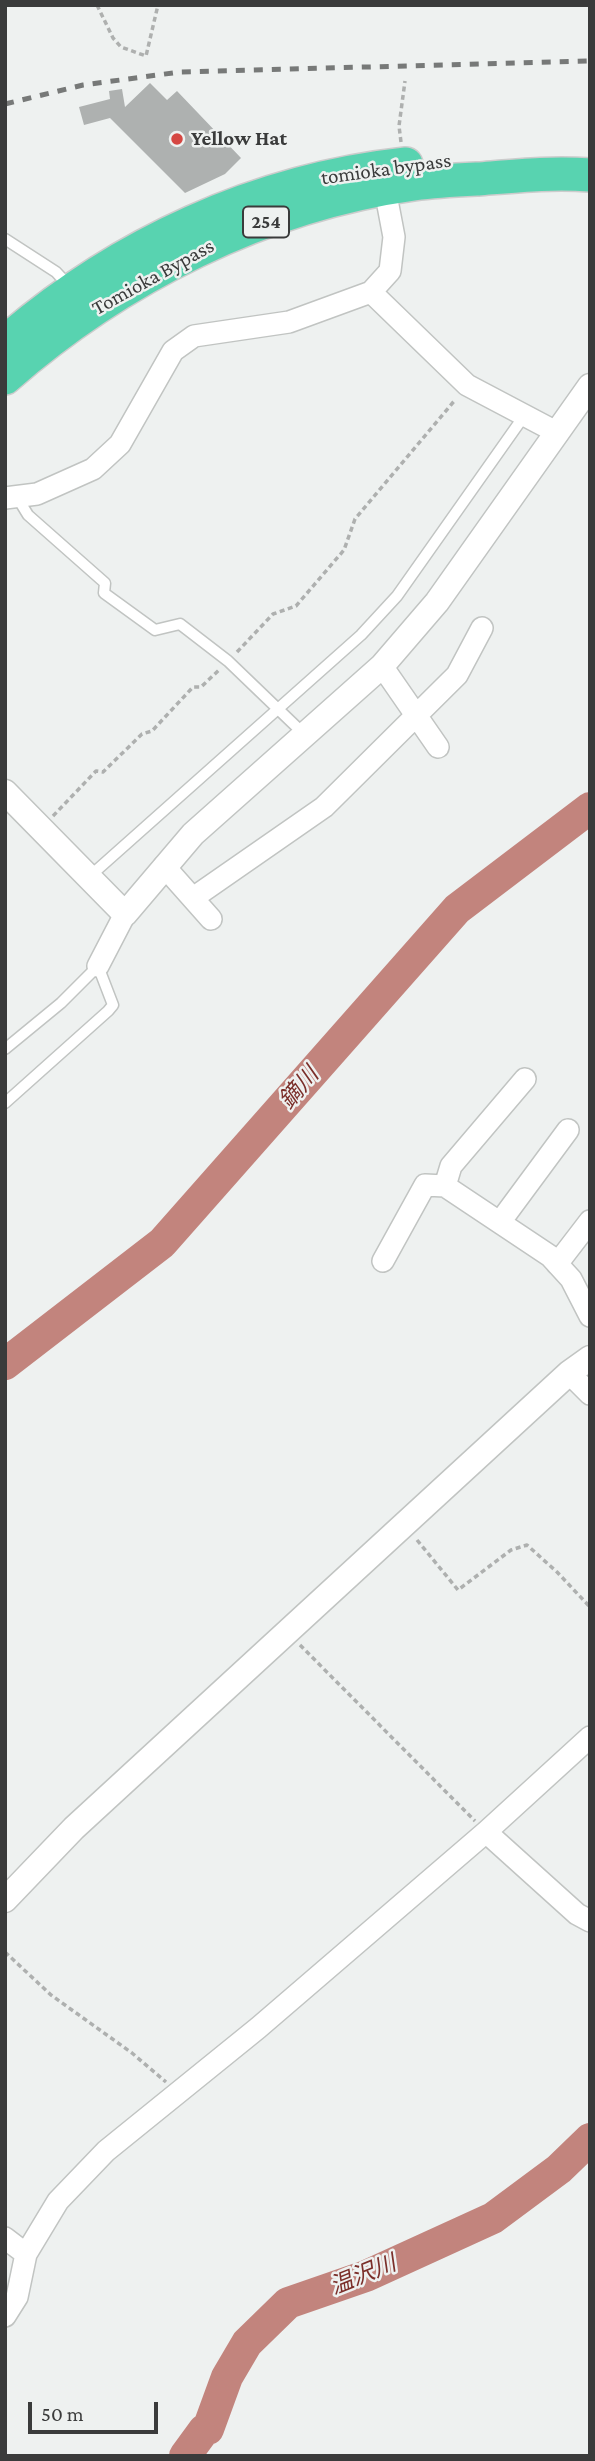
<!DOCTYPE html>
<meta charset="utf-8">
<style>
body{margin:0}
#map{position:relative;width:595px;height:2461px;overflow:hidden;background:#eef1f0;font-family:"Crimson Pro",serif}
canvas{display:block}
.frame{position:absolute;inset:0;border:7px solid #3a3b3b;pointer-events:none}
.scale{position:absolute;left:28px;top:2402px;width:130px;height:32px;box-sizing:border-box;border:4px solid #3a3b3b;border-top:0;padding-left:9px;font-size:21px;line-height:24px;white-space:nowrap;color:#3a3b3b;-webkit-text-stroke:5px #eef1f0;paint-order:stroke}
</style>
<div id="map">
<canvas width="595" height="2461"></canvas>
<div class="frame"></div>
<div class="scale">50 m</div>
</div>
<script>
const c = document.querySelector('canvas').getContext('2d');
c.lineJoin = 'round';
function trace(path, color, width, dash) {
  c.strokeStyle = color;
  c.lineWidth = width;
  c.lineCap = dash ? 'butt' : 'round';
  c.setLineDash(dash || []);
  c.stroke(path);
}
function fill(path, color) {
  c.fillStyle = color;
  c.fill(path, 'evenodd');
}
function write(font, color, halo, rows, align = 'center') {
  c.font = font + ' "Crimson Pro","Noto Sans JP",serif';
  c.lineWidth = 5;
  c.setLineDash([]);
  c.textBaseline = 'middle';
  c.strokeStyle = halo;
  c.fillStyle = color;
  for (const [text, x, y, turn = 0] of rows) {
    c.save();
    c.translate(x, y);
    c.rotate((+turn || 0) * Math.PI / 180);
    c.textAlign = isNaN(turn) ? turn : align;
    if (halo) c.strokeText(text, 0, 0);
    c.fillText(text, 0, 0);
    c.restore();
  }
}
const river = new Path2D(`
 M5,1364L162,1243L457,909L590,808
 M185,2456L204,2430L208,2429L227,2377L247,2343L288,2303L366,2276L493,2218L559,2169L590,2139`);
const building = new Path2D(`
 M150,83L167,100L177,91L241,158L225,174L185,193L110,118L84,125L79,107L110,99L109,91L122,89L125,107Z`);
const path = new Path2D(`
 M97,5L113,38L121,47L146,56L158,5
 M401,142L399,126L405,81
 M237,652L273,614L296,606L344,550L355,519L455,400
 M53,816L96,771L103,772L142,734L152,731L193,687H201L219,670
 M417,1540L458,1590L511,1550L527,1545L557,1572L590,1607
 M300,1645L475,1821
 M5,1952L51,1995L132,2053L166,2082`);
const service = new Path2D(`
 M5,239L56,272L70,287
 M17,497L28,515L105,583L104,593L155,630L180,624L228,661L305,735
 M89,877L361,635L397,596L524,416
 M5,1049L61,1003L98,966L113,1005L108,1011L5,1103`);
const minor = new Path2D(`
 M371,292L467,385L558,433
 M5,498L37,494L93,469L120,444L173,351L194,336L289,322L371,292L390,271L394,237L383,179
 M382,666L438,747
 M164,866L211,919
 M193,898L324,807L457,675L482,628
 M98,966L125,914
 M445,1186L451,1166L525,1079
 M500,1222L568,1130
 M383,1261L425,1185L445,1186L550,1256L571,1279L590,1316
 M557,1264L590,1221
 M569,1373L590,1394
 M486,1832L577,1914L590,1921
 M5,2238L26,2254
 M5,2316L17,2297L26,2254L58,2201L106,2151L258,2028L486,1832L590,1737`);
const tertiary = new Path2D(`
 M5,792L125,914L193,834L382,666L437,602L590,386
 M5,1900L74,1828L569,1373L590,1358`);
const trunk = new Path2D(`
 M5,342C118,244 257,180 406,164
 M5,378C119,278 263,205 414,184C435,181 457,180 478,179C515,176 552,172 590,175`);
const rail = new Path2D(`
 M5,104L83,85L180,72L590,61`);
const markers = [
 [177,139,7,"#d54742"]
];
const shields = [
 [266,222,46]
];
const shieldNames = [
 ["254",266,222]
];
const poiNames = [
 ["Yellow Hat",191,139]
];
const streetNames = [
 ["tomioka bypass",386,169,-8],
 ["Tomioka Bypass",153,277,-29]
];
const waterNames = [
 ["鏑川",299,1088,-49],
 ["温沢川",363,2275,-22]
];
trace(river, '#c2847d', 32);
fill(building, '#aeb1b0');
trace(service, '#c1c4c2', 13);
trace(minor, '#c1c4c2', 24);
trace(tertiary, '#c1c4c2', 27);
trace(trunk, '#ccc', 36);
trace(path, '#aeb0af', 3.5, [5, 3.5]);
trace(service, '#fff', 10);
trace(minor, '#fff', 21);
trace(tertiary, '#fff', 24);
trace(trunk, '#58d3b0', 33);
trace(rail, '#777978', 5, [9, 9]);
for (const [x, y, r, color] of markers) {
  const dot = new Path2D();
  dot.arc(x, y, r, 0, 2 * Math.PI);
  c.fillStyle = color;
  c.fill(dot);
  trace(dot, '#eef1f0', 2.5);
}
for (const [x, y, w] of shields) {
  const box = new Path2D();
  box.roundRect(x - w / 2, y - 15.5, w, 31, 5);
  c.fillStyle = '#eef1f0';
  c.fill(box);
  trace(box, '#3a3b3b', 2);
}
write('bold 19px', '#3a3b3b', null, shieldNames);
write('bold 21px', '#3a3b3b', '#eef1f0', poiNames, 'left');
write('21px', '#3a3b3b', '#eef1f0', streetNames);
write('italic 23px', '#7b2f2a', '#eef1f0', waterNames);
</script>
